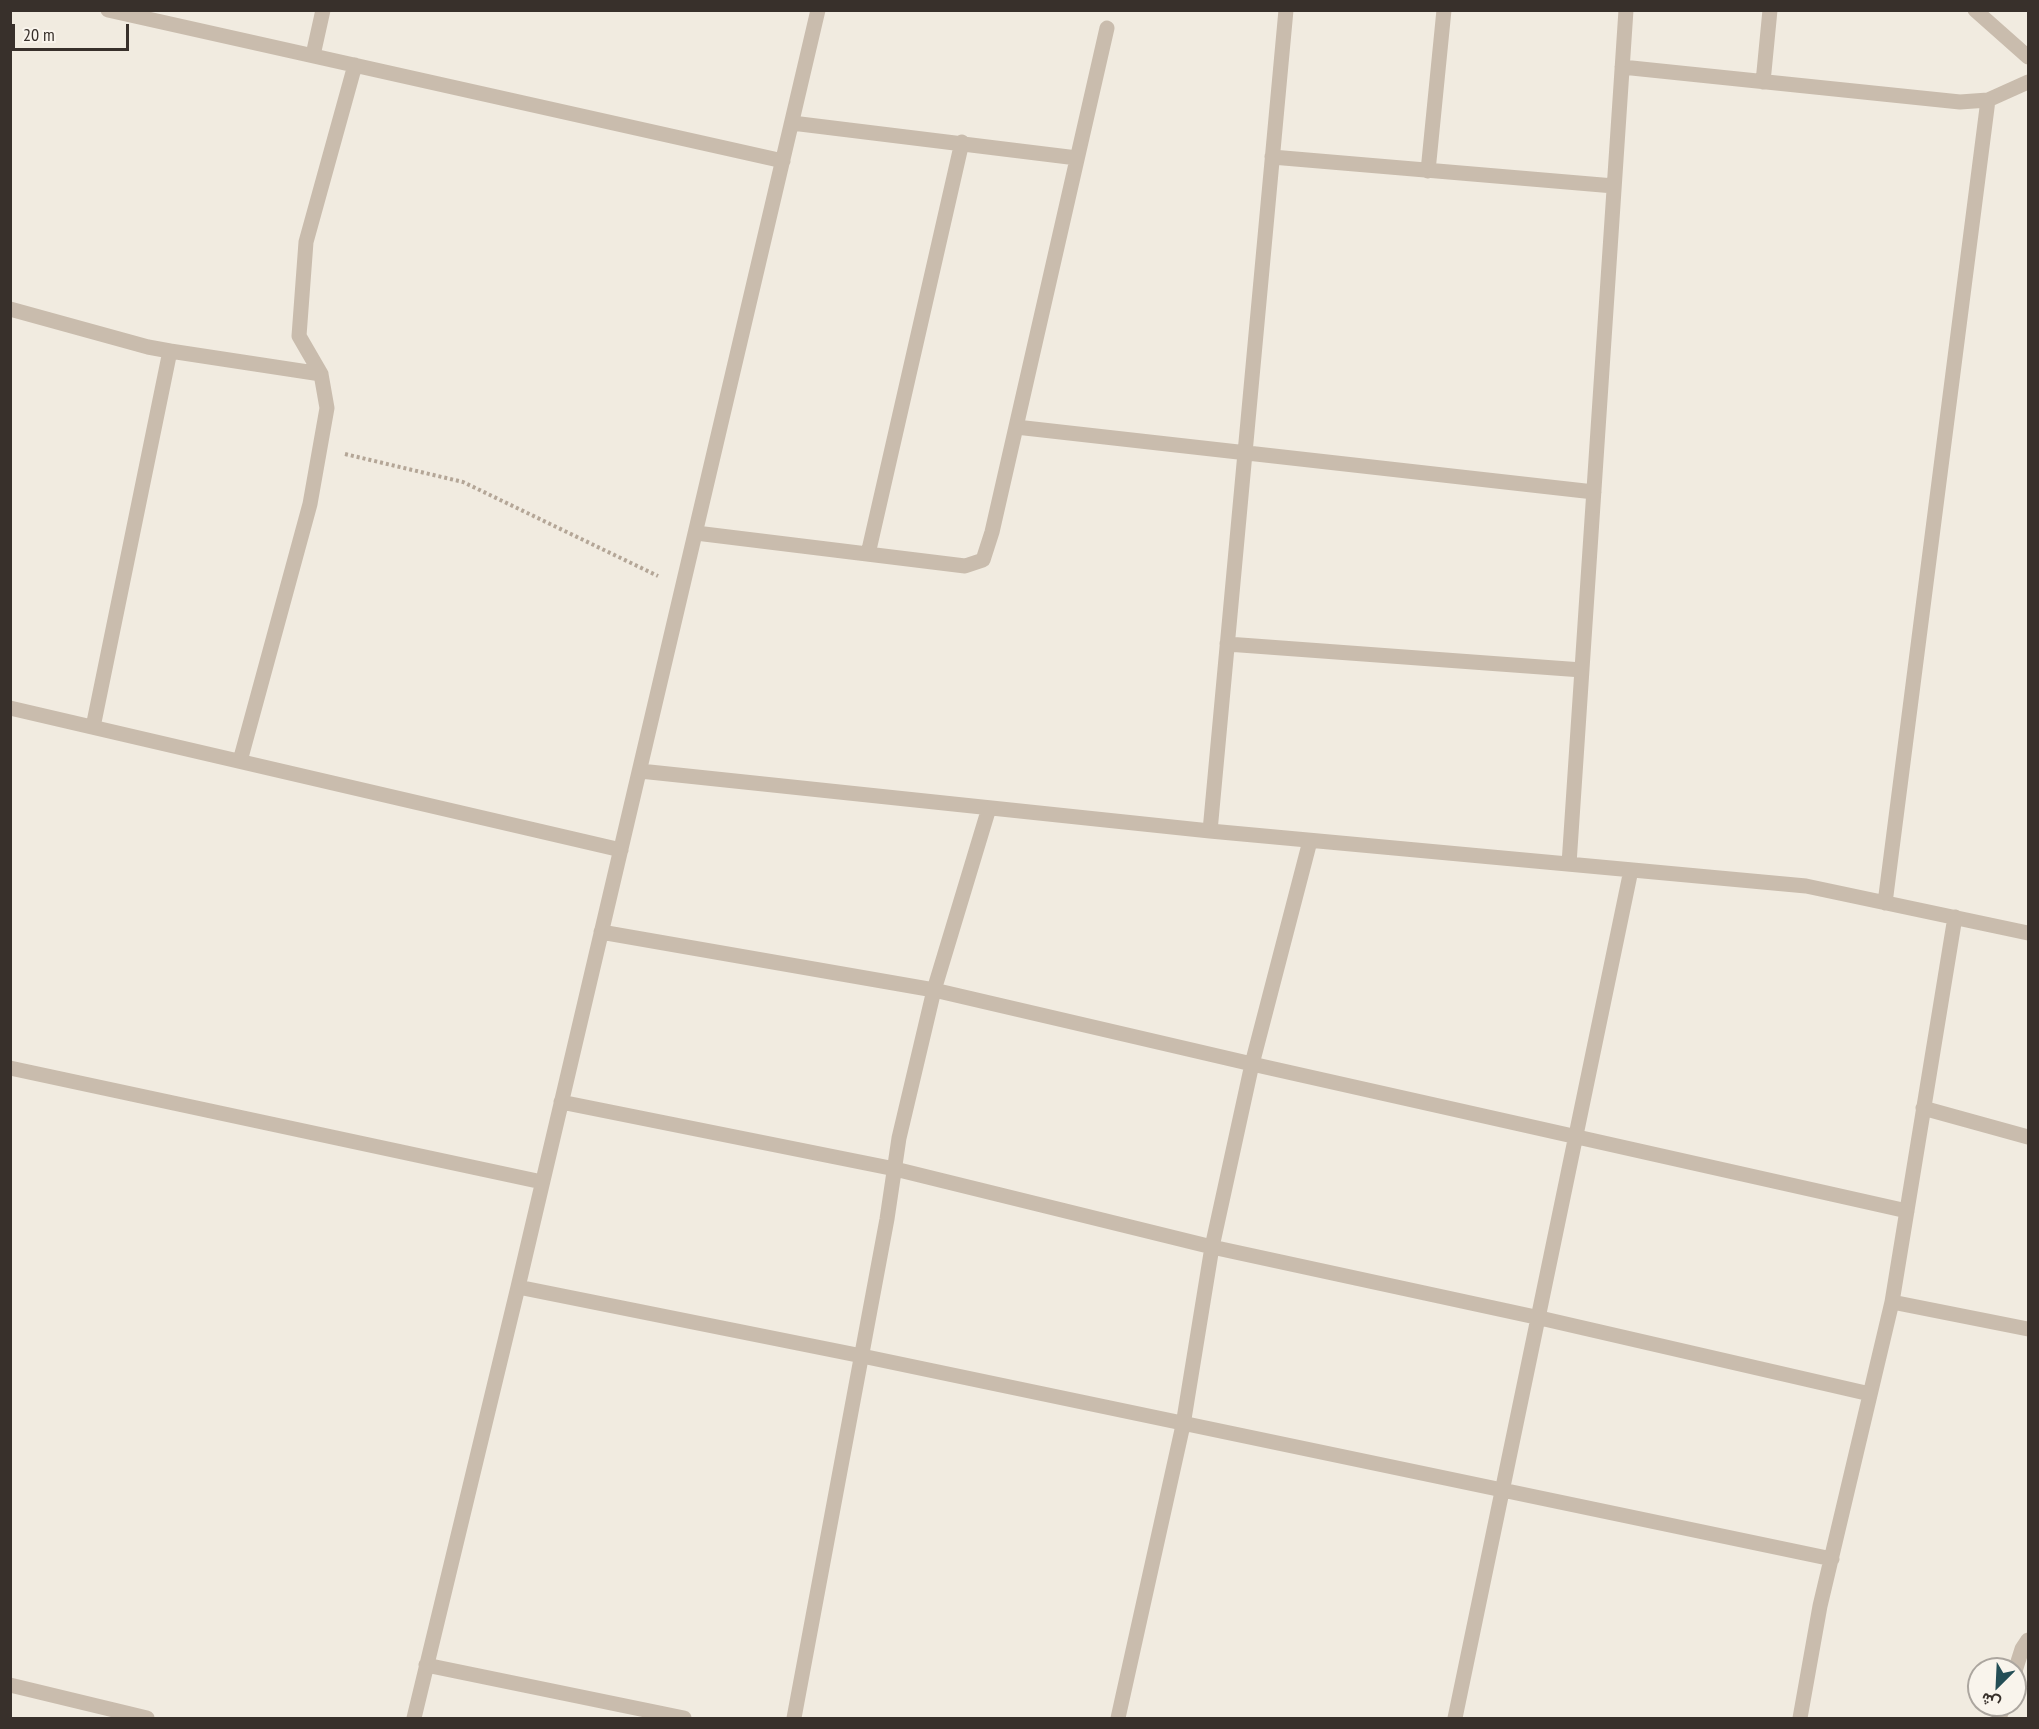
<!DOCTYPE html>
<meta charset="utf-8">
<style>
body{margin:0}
#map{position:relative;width:2039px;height:1729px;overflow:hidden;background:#f1ebe0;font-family:"PT Sans Narrow",Vazirmatn,sans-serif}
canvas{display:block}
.frame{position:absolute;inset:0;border:12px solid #38302b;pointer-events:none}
.north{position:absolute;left:1967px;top:1657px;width:60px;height:60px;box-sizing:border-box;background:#f9f4ec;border:2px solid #aca69f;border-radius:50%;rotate:204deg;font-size:16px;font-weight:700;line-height:24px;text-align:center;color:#38302b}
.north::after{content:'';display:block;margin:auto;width:21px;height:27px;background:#244e56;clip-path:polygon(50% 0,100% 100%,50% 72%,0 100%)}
.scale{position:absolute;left:12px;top:24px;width:117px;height:27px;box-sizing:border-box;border:3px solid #38302b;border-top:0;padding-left:8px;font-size:18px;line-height:21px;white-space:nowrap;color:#38302b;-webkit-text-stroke:4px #f9f4ec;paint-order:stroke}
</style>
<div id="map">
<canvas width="2039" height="1729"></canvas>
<div class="frame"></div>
<div class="north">ش</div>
<div class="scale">20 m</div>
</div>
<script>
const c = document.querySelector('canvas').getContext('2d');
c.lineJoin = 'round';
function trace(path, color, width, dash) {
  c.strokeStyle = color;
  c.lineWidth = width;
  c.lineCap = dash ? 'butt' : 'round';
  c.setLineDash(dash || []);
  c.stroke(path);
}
const path = new Path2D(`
 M345,454L463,482L658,576`);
const minor = new Path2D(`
 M108,10L783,161
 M1975,10L2028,57
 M313,55L323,10
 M1622,67L1960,102L1988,100L2028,82
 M1763,82L1770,10
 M792,123L1077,158
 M1272,157L1614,186
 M1428,171L1444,10
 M10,309L148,347L170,351L93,727
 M170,351L321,374
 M1016,427L1594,492
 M696,533L965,566L983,560L992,532L1107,28
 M868,554L962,142
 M1227,644L1582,670
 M10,708L621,850
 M240,761L310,504L327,408L321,374L299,336L306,242L355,65
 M640,771L1210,831L1806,886L2028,933
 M1210,831L1286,10
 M1569,864L1626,10
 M1885,903L1988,100
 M601,932L934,990L1252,1064L1907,1211
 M10,1068L542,1182
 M561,1102L895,1169L1212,1247L1540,1318L1870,1394
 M1923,1108L2028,1137
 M518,1287L862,1356L1832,1559
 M1892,1302L2028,1329
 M426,1665L684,1718
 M2015,1671L2022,1649L2028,1640
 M10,1685L147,1718
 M414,1718L518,1287L818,10
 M794,1718L887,1219L899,1138L934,990L989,808
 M1118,1718L1183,1425L1212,1247L1252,1064L1310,841
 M1455,1718L1631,870
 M1800,1718L1820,1606L1892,1302L1955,917
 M1999,1718L2004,1705`);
trace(path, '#b4a697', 4, [3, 3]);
trace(minor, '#c9bcad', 15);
</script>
